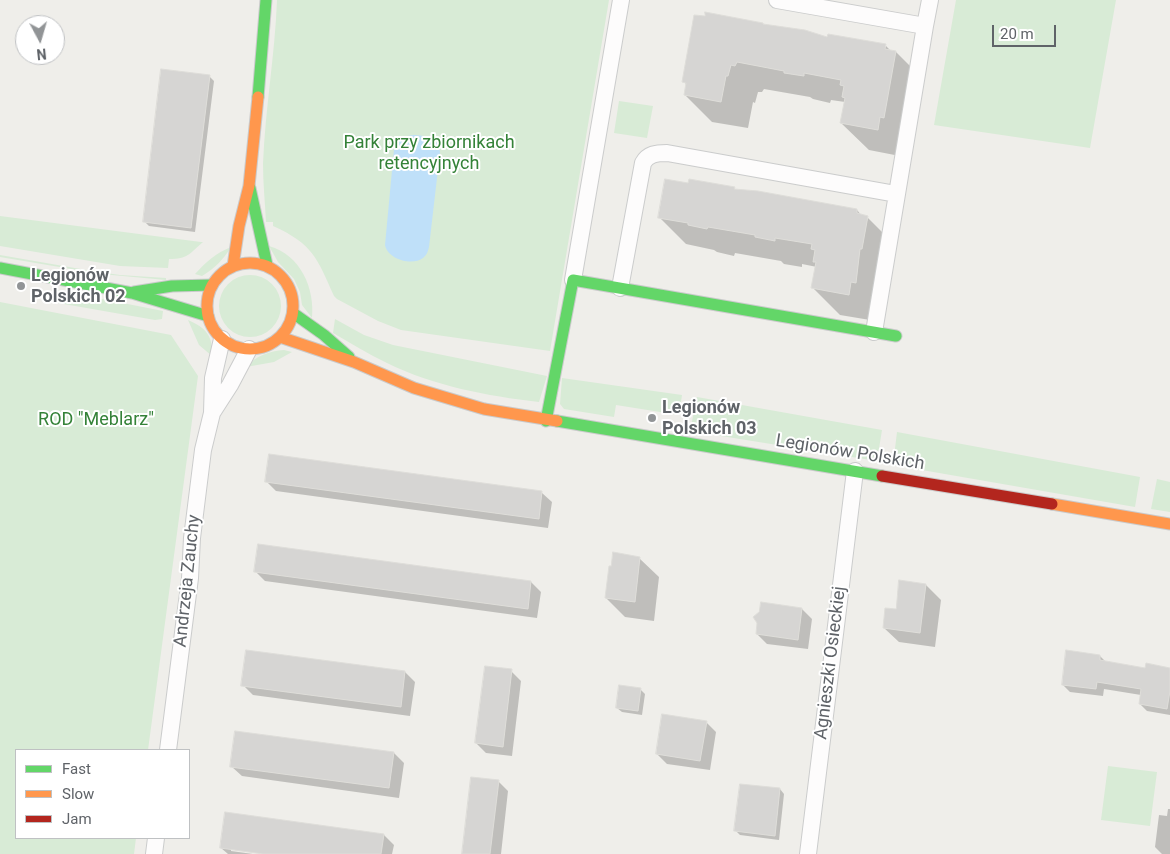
<!DOCTYPE html>
<meta charset="utf-8">
<style>
body{margin:0}
#map{position:relative;width:1170px;height:854px;overflow:hidden;background:#efeeea;font-family:Roboto,sans-serif}
canvas{display:block}
.legend{position:absolute;left:15px;top:749px;width:175px;height:90px;box-sizing:border-box;background:#fff;border:1px solid #bfc1c3;margin:0;padding:6px 9px;list-style:none;font-size:15px;color:#5f6368}
.legend li{display:flex;align-items:center;gap:10px;height:25px}
.legend b{width:25px;border:1px solid #bfc1c3}
.north{position:absolute;left:15px;top:15px;width:50px;height:50px;box-sizing:border-box;background:#fff;border:1px solid #bfc1c3;border-radius:50%;rotate:174deg;font-size:14px;font-weight:700;line-height:20px;text-align:center;color:#5f6368}
.north::after{content:'';display:block;margin:auto;width:18px;height:22px;background:#919496;clip-path:polygon(50% 0,100% 100%,50% 72%,0 100%)}
.scale{position:absolute;left:992px;top:25px;width:64px;height:22px;box-sizing:border-box;border:2px solid #5f6368;border-top:0;padding-left:6px;font-size:15px;line-height:18px;white-space:nowrap;color:#5f6368;-webkit-text-stroke:4px #fff;paint-order:stroke}
</style>
<div id="map">
<canvas width="1170" height="854"></canvas>
<ul class="legend">
<li><b style="height:6px;background:#63d668"></b>Fast</li>
<li><b style="height:6px;background:#ff974d"></b>Slow</li>
<li><b style="height:6px;background:#b3261e"></b>Jam</li>
</ul>
<div class="north">N</div>
<div class="scale">20 m</div>
</div>
<script>
const c = document.querySelector('canvas').getContext('2d');
c.lineJoin = 'round';
function fill(path, color) {
  c.fillStyle = color;
  c.fill(path, 'evenodd');
}
function trace(path, color, width, dash) {
  c.strokeStyle = color;
  c.lineWidth = width;
  c.lineCap = dash ? 'butt' : 'round';
  c.setLineDash(dash || []);
  c.stroke(path);
}
function write(font, color, halo, rows, align = 'center') {
  c.font = font + ' Roboto,sans-serif';
  c.lineWidth = 4;
  c.setLineDash([]);
  c.textBaseline = 'middle';
  c.strokeStyle = halo;
  c.fillStyle = color;
  for (const [text, x, y, turn = 0] of rows) {
    c.save();
    c.translate(x, y);
    c.rotate((+turn || 0) * Math.PI / 180);
    c.textAlign = isNaN(turn) ? turn : align;
    if (halo) c.strokeText(text, 0, 0);
    c.fillText(text, 0, 0);
    c.restore();
  }
}
const green = new Path2D(`
 M277,0H609L550,351L401,330L378,321L337,299L334,296C317,258 313,244 273,226V222H266C265,203 263,183 263,164C265,109 275,55 277,0Z
 M956,0H1116L1090,148L934,125Z
 M619,101L653,106L647,138L614,133Z
 M0,216L201,242H203C189,254 188,259 169,259L168,268L120,266L0,246Z
 M269,246C301,255 315,289 312,318L302,305L300,292L294,279L278,262Z
 M231,247C223,260 215,268 202,276L195,274C206,262 216,253 231,247Z
 M0,255L92,271L120,275L166,278V280L101,274L0,257Z
 M219 306a31 31 0 1 1 62 0a31 31 0 1 1-62 0Z
 M57,290L163,311L162,319L155,320L58,303L55,301Z
 M0,302L171,335L198,376L148,750H16V838H136L134,854H0Z
 M335,319L364,335L393,345L547,376L539,402C487,396 434,386 387,363C368,354 351,343 333,333Z
 M188,320C206,328 213,335 212,356L199,345Z
 M284,350L292,352L274,362L246,367C256,356 269,351 284,350Z
 M562,378L682,395L679,415L616,405L614,417L564,409L560,404Z
 M697,397L882,430L877,461L690,431Z
 M897,432L1140,477L1135,507L893,465Z
 M1157,479L1170,482V512L1151,509Z
 M1108,766L1157,772L1150,826L1101,820Z`);
const water = new Path2D(`
 M415,135C428,136 438,137 440,152L429,247C428,251 427,255 423,258C413,266 388,260 385,245L394,149C398,139 405,135 415,135Z`);
const shadow = new Path2D(`
 M764,25L828,38L886,46L891,51L896,52L923,79L905,157L869,150L841,123L845,102L831,100L830,103L813,99L810,97L764,89L762,92H758L755,103L753,102L748,128L712,122L685,95L687,85L683,81Z
 M209,76L214,81L195,232L149,226L144,221Z
 M734,188L736,190L857,210L862,216L867,217L894,244L876,321L840,315L813,288L817,267L802,264V267L784,264L781,261L735,253L734,256L717,252L714,250L686,244L659,217Z
 M270,456L542,493L552,502L548,528L276,491L266,481Z
 M639,558L659,577L654,621L625,617L606,598Z
 M255,571L531,582L541,592L537,618L265,581Z
 M926,585L941,600L935,647L899,642L884,628L897,611Z
 M802,609L812,619L808,649L767,644L757,634Z
 M1100,656L1107,663L1146,670L1170,669V715L1147,711L1140,704L1141,695L1104,689L1103,696L1070,692L1063,685Z
 M511,671L521,681L512,756L486,753L476,743Z
 M405,672L415,682L410,716L253,695L243,685Z
 M640,689L645,694L642,715L622,712L617,708Z
 M706,722L716,732L710,770L667,764L657,754Z
 M394,753L404,763L399,798L242,776L232,767Z
 M498,781L508,791L501,854H463Z
 M780,789L784,794L779,840L740,835L735,830Z
 M1168,809H1170V854H1162L1155,847L1159,815L1167,816Z
 M384,835L394,845L392,854H272L231,848V851L253,854H228L221,848Z`);
const building = new Path2D(`
 M705,12L763,23V24L805,30L827,37L828,34L886,44L885,49L896,51L884,118L880,117L878,130L840,123L845,98L842,97L844,86L840,85L841,80L804,73V76L784,73V71L737,62L735,66L731,65L728,76H726L721,102L684,95L686,83L682,82L694,15L705,16Z
 M161,69L210,75L191,228L143,222Z
 M665,179L688,183L689,179L735,187L734,189L758,191L857,209V213L868,216L862,249H860L856,283L851,282L849,295L811,288L816,262H813L815,250L811,249L812,244L775,238V241L755,237V235L708,227L707,229L688,225V223L658,218Z
 M269,454L542,491L539,519L265,482Z
 M258,544L531,581L528,609L254,572Z
 M613,552L640,557L635,602L605,598L609,566H611Z
 M899,580L926,584L920,633L883,628L885,608L896,609Z
 M761,602L802,608L798,640L756,634L757,623L753,617L759,612Z
 M246,650L405,671L401,707L241,686Z
 M1066,650L1100,655V660L1145,668L1146,663L1170,668V691L1167,709L1139,704L1141,689L1097,682L1096,689L1062,685Z
 M485,666L512,669L503,747L475,743Z
 M619,685L641,688L638,711L616,708Z
 M662,714L707,721L700,761L656,754Z
 M235,731L394,752L389,788L230,767Z
 M471,777L499,780L490,854H462Z
 M740,784L780,788L775,836L734,831Z
 M225,812L384,834L381,854H263L220,848Z`);
const street = new Path2D(`
 M777,0L925,26L874,332
 M925,26L930,0
 M573,280L621,0
 M620,288L643,163C648,154 656,153 667,153L896,194
 M212,413L230,385L249,349
 M168,750L190,578L192,538L203,450L212,413L213,378L222,339
 M154,854L156,838
 M808,854L855,471`);
const fast = new Path2D(`
 M258,97L266,0
 M250,188L267,265
 M0,268L132,293L208,316
 M134,292L172,286L212,285
 M293,313L324,335L349,357
 M546,421L573,280L896,336
 M557,421L882,476`);
const slow = new Path2D(`
 M207 306a43 43 0 1 1 86 0a43 43 0 1 1-86 0Z
 M233,266L239,226L249,186L258,97
 M280,337L354,362L414,388L484,409L557,421
 M1052,504L1170,524`);
const jam = new Path2D(`
 M882,476L1052,504`);
const markers = [
 [21,286,5,"#919496"],
 [652,418,5,"#919496"]
];
const parkNames = [
 ["Park przy zbiornikach",429,143],
 ["retencyjnych",429,164],
 ["ROD \"Meblarz\"",96,420]
];
const poiNames = [
 ["Legionów",31,276],
 ["Polskich 02",31,297],
 ["Legionów",662,408],
 ["Polskich 03",662,429]
];
const streetNames = [
 ["Legionów Polskich",850,453,9],
 ["Andrzeja Zauchy",188,581,-84],
 ["Agnieszki Osieckiej",831,663,-83]
];
fill(green, '#d8ebd6');
fill(water, '#bfe0f9');
fill(shadow, '#0003');
fill(building, '#d6d5d3');
trace(building, '#deddd9', 1);
trace(street, '#cbcccc', 18);
trace(fast, '#cacacb', 13);
trace(slow, '#cacacb', 13);
trace(jam, '#cacacb', 13);
trace(street, '#fdfcfc', 16);
trace(fast, '#63d668', 11);
trace(slow, '#ff974d', 11);
trace(jam, '#b3261e', 11);
for (const [x, y, r, color] of markers) {
  const dot = new Path2D();
  dot.arc(x, y, r, 0, 2 * Math.PI);
  c.fillStyle = color;
  c.fill(dot);
  trace(dot, '#fff', 2);
}
write('18px', '#348238', '#fff', parkNames);
write('bold 18px', '#5f6368', '#fff', poiNames, 'left');
write('18px', '#5f6368', '#fff', streetNames);
</script>
